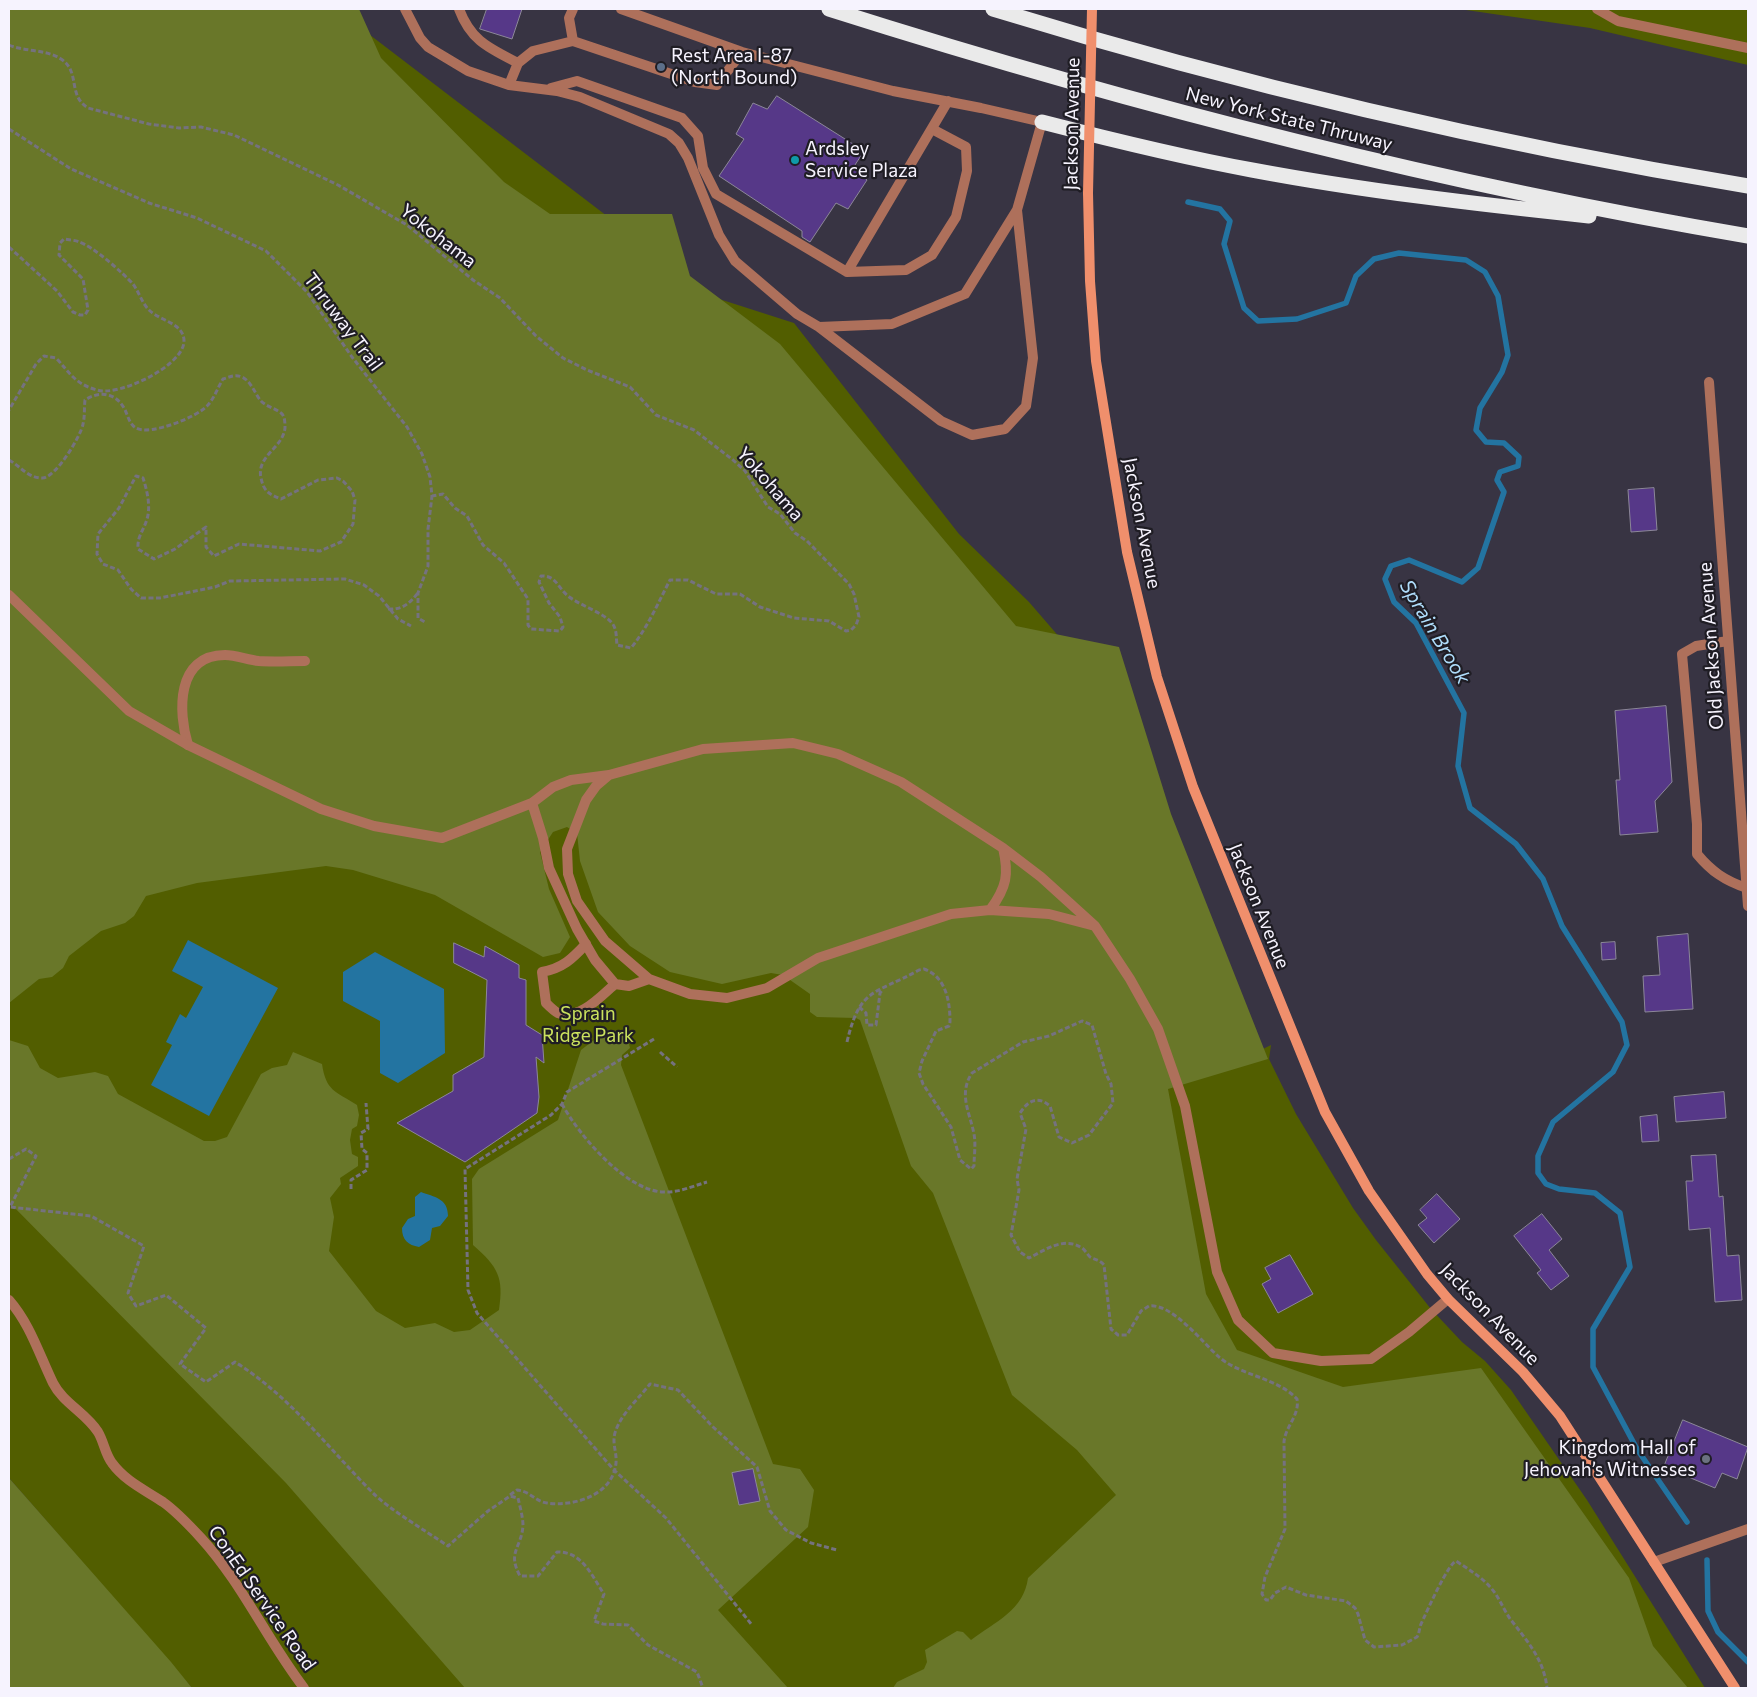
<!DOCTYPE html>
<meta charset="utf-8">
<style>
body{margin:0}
#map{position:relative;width:1757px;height:1697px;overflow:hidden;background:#383443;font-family:Commissioner,sans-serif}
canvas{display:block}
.frame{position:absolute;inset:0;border:10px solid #f6f3fe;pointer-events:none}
</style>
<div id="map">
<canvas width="1757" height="1697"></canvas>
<div class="frame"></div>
</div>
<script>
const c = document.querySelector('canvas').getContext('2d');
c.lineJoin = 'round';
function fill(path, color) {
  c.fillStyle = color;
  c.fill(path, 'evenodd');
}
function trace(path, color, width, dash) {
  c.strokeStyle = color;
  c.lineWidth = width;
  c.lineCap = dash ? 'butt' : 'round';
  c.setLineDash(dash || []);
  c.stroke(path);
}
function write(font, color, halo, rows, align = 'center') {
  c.font = font + ' Commissioner,sans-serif';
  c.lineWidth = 4.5;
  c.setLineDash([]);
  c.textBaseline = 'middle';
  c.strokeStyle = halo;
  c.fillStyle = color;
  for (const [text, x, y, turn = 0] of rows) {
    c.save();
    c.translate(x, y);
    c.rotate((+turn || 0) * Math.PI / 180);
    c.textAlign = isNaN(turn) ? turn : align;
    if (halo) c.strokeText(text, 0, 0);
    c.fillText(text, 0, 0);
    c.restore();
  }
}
const green = new Path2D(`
 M9,9H336L713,297L794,323L959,534L1029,602L1061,639L1221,1070L1271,1045L1269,1059L1296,1114L1353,1208L1376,1240L1431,1309L1462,1342L1485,1361L1511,1390L1587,1500L1705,1688H192L9,1478Z
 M1459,9H1748V65L1590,28Z`);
const forest = new Path2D(`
 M9,9H359L381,58L504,182L550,214H672L690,276L780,344L1016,626L1119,647L1171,814L1268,1059L1168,1089L1206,1294L1237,1350L1343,1387L1481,1368L1629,1578L1653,1646L1688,1688H893L897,1682L924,1669L927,1662L925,1650L957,1631L963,1632L971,1640C995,1622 1024,1610 1028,1578L1116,1495L1077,1450L1012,1395L933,1193L911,1166L860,1020L856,1018L817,1017L810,1012V994L783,975L771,973L722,984L670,972L630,946L598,912L580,861L577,833L567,827L553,832L540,852L549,889L570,937L560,953L543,957L435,895L353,870L326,866L197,883L146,896L134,916L125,923L101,931L69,956L63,968L52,977L39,979L9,1003Z
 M607,1030L626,1032L630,1048L622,1055L621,1065L773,1464L800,1469L814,1490L808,1527L718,1610L788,1688H465L286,1483L9,1202V1040L28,1046L40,1068L58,1078L95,1072L108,1076L118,1094L204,1141H215L227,1137L261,1074L272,1068L287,1065L293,1052L322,1064C326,1091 335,1091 357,1105L359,1115L357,1126L352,1129L350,1140L352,1154L358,1157V1166L340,1178L341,1184L330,1198L334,1217L329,1251L376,1311L405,1328L435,1323L454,1332L470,1330L499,1310C504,1277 498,1267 473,1245L472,1179L479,1169L558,1120L581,1050Z
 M9,1478L171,1662L192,1688H9Z`);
const water = new Path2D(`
 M188,940L278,988L209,1116L151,1085L172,1045L166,1042L180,1014L186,1018L203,987L172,971Z
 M375,952L444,989L445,1053L398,1083L380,1073V1021L343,1001V972Z
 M421,1192C434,1197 448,1198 448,1216L440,1226L432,1228L430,1240L419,1247C408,1245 402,1240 402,1228L408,1219L415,1216V1197Z`);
const stream = new Path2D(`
 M1188,202L1220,209L1230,221L1224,244L1244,308L1258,321L1297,319L1346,303L1356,276L1374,259L1399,253L1466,260L1485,272L1498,296L1508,355L1502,372L1480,408L1476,430L1486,442L1504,443L1519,457L1518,466L1500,472L1497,480L1504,492L1478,568L1462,582L1409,560L1391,566L1385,579L1394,602L1416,623L1464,713L1458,766L1470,808L1516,844L1543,879L1562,926L1622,1022L1627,1045L1613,1072L1553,1122L1538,1156V1173L1546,1184L1559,1189L1595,1193L1620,1213L1630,1267L1593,1329V1367L1637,1449L1687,1522
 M1707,1560L1708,1611L1718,1632L1748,1662`);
const building = new Path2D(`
 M487,9H522L512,39L480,29Z
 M777,96L864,151L853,168L867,180L848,209L836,203L810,242L802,237V231L719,176L744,139L736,134L753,103L767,109Z
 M1654,488L1657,530L1631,532L1628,490Z
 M1666,706L1672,782L1655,801L1658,832L1620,835L1616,780H1620L1615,711Z
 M1688,934L1693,1009L1645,1012L1643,976L1660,975L1657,937Z
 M1615,942L1616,959L1602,960L1601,943Z
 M454,943L484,957L485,946L519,965V978L526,980V1025L542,1035L544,1063L536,1057L539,1097L537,1113L465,1162L397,1123L453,1091V1075L484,1057L487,980L454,963Z
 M1724,1092L1726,1118L1676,1122L1674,1097Z
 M1657,1115L1659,1141L1642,1142L1640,1117Z
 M1716,1155L1719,1197L1723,1196L1727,1256L1739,1255L1742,1300L1715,1302L1710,1228L1689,1230L1686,1181H1693L1691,1156Z
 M1437,1194L1460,1219L1434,1243L1418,1225L1427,1218L1420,1210Z
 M1542,1214L1562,1239L1549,1250L1569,1276L1551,1290L1537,1273L1541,1270L1514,1236Z
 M1290,1255L1313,1294L1278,1313L1262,1284L1271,1279L1265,1268Z
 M1683,1420L1748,1447L1737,1479L1722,1473L1715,1488L1664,1467Z
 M753,1469L760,1501L739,1505L732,1473Z`);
const path = new Path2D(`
 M9,45C25,52 46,49 61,59C81,72 67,95 88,108L149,124L179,128L201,127L234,135L338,185L407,225L473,280L500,298L536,336L563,358L587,370L630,387L656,415L694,430L733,460L745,471L768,507L780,514L795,533L807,541L849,584L854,594L859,617L856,625L851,630L846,631L829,621L794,618L760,607L740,594H716L688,580H670C658,603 648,627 631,648L617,645C616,637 617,629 612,623C604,613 579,605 568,596C558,588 556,575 541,576L539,582L549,603L560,617L563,627L560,631L531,629L528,625V599L504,563L483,545L467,516L455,508L443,494L432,496
 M9,129L71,169L149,203L197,218L266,251L307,292L352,357L407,427L422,454L430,477L432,496L428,529V566L418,593V618L425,622
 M9,247L57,291L73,312L80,315H85L88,310L83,279L59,255L60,243L64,239C69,240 75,240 79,242C93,246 123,273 133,284C139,292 142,303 149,310C160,321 184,323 184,341C184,366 118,397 97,390C75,384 70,373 56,358L44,356L36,364L9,410
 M9,460C20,466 28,478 42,478C55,479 81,436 83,424C85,416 84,408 85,400C99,391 115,392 124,408C128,415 129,424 136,428C150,436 197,417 207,406C214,399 218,387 223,379C230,377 235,374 242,377C251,381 255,394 261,401C267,407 275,408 281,413C285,416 285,423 285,428C283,448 256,456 261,478C264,492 269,494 281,499L318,480L337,478L343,481L352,491L355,500L353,524L341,542L320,551L239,544L214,556L206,547V527L175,549L154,559L138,549C137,536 144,530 147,519C151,507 147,490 143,478L136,476L119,508L98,534L97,554L103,564L118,570L131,589L141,598H160L215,587L230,581L345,579L364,585L379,596L398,619L411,626
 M388,609C402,610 409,604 418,593
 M859,1007L866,1013L867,1025H876L880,993L883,989
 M654,1039L567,1092L562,1104L551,1115L465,1169L468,1290L477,1313L614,1470L666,1518L752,1625
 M847,1042C860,987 874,995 919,970L924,969C946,977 950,1001 950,1022L949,1026L936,1031L922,1061L919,1073L923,1084L951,1127L960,1160L971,1169L974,1166C974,1156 976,1145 974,1134C970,1113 958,1094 972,1073L1023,1042L1049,1036L1082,1021L1092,1025L1106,1074L1111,1084L1113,1103L1089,1135L1072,1143L1059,1137L1050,1106C1037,1095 1028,1101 1020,1113L1026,1129L1017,1179L1019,1190L1011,1235L1020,1252L1029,1258C1045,1250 1064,1236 1082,1248C1085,1250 1087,1254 1090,1257C1095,1260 1100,1260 1104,1265L1111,1329L1118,1335H1127L1141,1311L1149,1306C1172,1303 1202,1342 1219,1357C1241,1376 1276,1377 1297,1399C1300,1415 1285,1427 1284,1442L1285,1529L1265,1577L1262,1594L1266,1600H1270L1275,1593L1286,1587L1306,1595L1346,1601L1355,1608L1358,1614L1365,1640L1374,1647L1402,1645L1417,1637C1420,1632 1419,1627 1422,1622C1427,1611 1448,1564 1456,1561C1471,1571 1485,1579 1495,1593C1501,1602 1505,1612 1511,1620C1528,1642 1544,1660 1547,1688
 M660,1052L677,1067
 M562,1104C579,1135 625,1190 663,1192C678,1193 693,1186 707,1182
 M9,1159L26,1149L36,1156L10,1207L91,1216L144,1246L128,1293L136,1306L166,1295L206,1328L180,1364L206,1382L235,1362C291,1397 327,1447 373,1493C390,1510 426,1531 448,1546L488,1511L510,1496L518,1498C520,1507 523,1517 523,1526C521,1549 507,1552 520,1576H538L557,1552C582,1551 592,1576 604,1594L594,1621L603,1624L628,1625L648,1645L697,1672L703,1688
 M351,1189V1180L367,1170V1153L362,1149L361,1133L368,1129L366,1103
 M510,1495L517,1490C530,1491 536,1502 547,1503C574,1507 613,1495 616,1463C617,1451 611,1442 616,1430C622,1413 640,1397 650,1384L678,1390L712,1426L757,1467L770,1511L786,1530L811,1543L837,1550`);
const service = new Path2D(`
 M405,9L420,38L428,47L468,71L509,85L557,91L580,97L669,134L679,143L688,158L719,235L735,261L797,314L819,327L941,421L972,435L1005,429L1026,406L1033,358L1017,210
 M459,9C471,41 489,48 518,63
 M573,9L569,18L573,41L695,82L717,85L742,52
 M621,9L742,52L893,91L981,108L1042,122L1017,210L965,294L892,324L819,327
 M1597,9L1618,21L1748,48
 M509,85L518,63L533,51L573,41
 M551,88L577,81L682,118L698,136L703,168L716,194L847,272
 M932,129L966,147L967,171L956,217L932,255L906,270L847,272L948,101
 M1728,641L1696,646L1682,654L1697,824V854C1711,871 1725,881 1747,888
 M188,745C178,712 176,655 225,655C236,655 248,660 259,661C274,662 290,661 305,661
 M586,944C572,959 563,968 542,972L546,1003C549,1006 554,1011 558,1013C579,1021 601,996 615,984
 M9,1300C30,1324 39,1354 53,1383C63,1403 86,1413 98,1432C104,1442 105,1454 112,1463C125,1481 145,1490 163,1502C177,1512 190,1526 201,1538C242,1583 267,1640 304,1688`);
const minor = new Path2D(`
 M1709,382L1748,906
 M9,595L129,711L188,745L321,809L374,826L442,838L532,803L553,787L571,780L609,775
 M532,803L543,838L549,868L577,929L595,960L615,984L629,986L649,979
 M990,910C1007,887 1009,874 1003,848
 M1095,926L1049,914L990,910L951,914L818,958L767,988L727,998L690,994L649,979L605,941L577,901L568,874L567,849L586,800L596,786L609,775L703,749L793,743L838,754L901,782L1003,848L1041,877L1095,926L1130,979L1158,1029L1185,1106L1217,1272L1238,1320L1273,1353L1321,1361L1371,1359L1409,1332L1448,1299
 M1654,1562L1748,1529`);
const secondary = new Path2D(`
 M1088,193L1090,281L1096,361L1127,552L1157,677L1193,787L1325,1112L1369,1191L1427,1274L1448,1299L1523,1372L1560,1416L1735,1688`);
const motorway = new Path2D(`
 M829,9C1131,105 1436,183 1748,236
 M993,9C1240,85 1493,144 1748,186
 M1042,122C1112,140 1181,157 1252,170C1364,191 1476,204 1589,216`);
const secondaryBridge = new Path2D(`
 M1088,193L1092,9`);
const markers = [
 [661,67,5,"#5c6f8a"],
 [795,160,5,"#0f9aa8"],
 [1706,1459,5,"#6b7280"]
];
const poiNames = [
 ["Rest Area I-87",671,56],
 ["(North Bound)",671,78],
 ["Ardsley",805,149],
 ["Service Plaza",805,171],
 ["Kingdom Hall of",1696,1448,"right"],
 ["Jehovah’s Witnesses",1696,1470,"right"]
];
const streetNames = [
 ["New York State Thruway",1289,119,14],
 ["Jackson Avenue",1072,124,-89],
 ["Yokohama",438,236,38],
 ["Thruway Trail",343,322,53],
 ["Yokohama",770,484,49],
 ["Jackson Avenue",1142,523,79],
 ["Old Jackson Avenue",1711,646,-94],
 ["Jackson Avenue",1259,906,68],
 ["Jackson Avenue",1490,1314,46],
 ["ConEd Service Road",262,1598,55]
];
const parkNames = [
 ["Sprain",588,1014],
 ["Ridge Park",588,1036]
];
const waterNames = [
 ["Sprain Brook",1435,632,59]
];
fill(green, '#525e00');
fill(forest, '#697729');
fill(water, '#2374a1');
trace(stream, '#2374a1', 5.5);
fill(building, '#563888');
trace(building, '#8c8799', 1);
trace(path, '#75727f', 3, [5, 2.5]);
trace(service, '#ae705b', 10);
trace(minor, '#ae705b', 10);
trace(secondary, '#f08f6c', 10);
trace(motorway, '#eaeaea', 15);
trace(secondaryBridge, '#f08f6c', 10);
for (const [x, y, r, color] of markers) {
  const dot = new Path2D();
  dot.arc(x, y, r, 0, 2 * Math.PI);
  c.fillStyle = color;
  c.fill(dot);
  trace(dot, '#1f1d24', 2);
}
write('19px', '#f6f3fe', '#1f1d24', poiNames, 'left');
write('19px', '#f6f3fe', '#1f1d24', streetNames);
write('19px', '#cbe25e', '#1f1d24', parkNames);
write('italic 20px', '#afddfb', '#1f1d24', waterNames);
</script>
